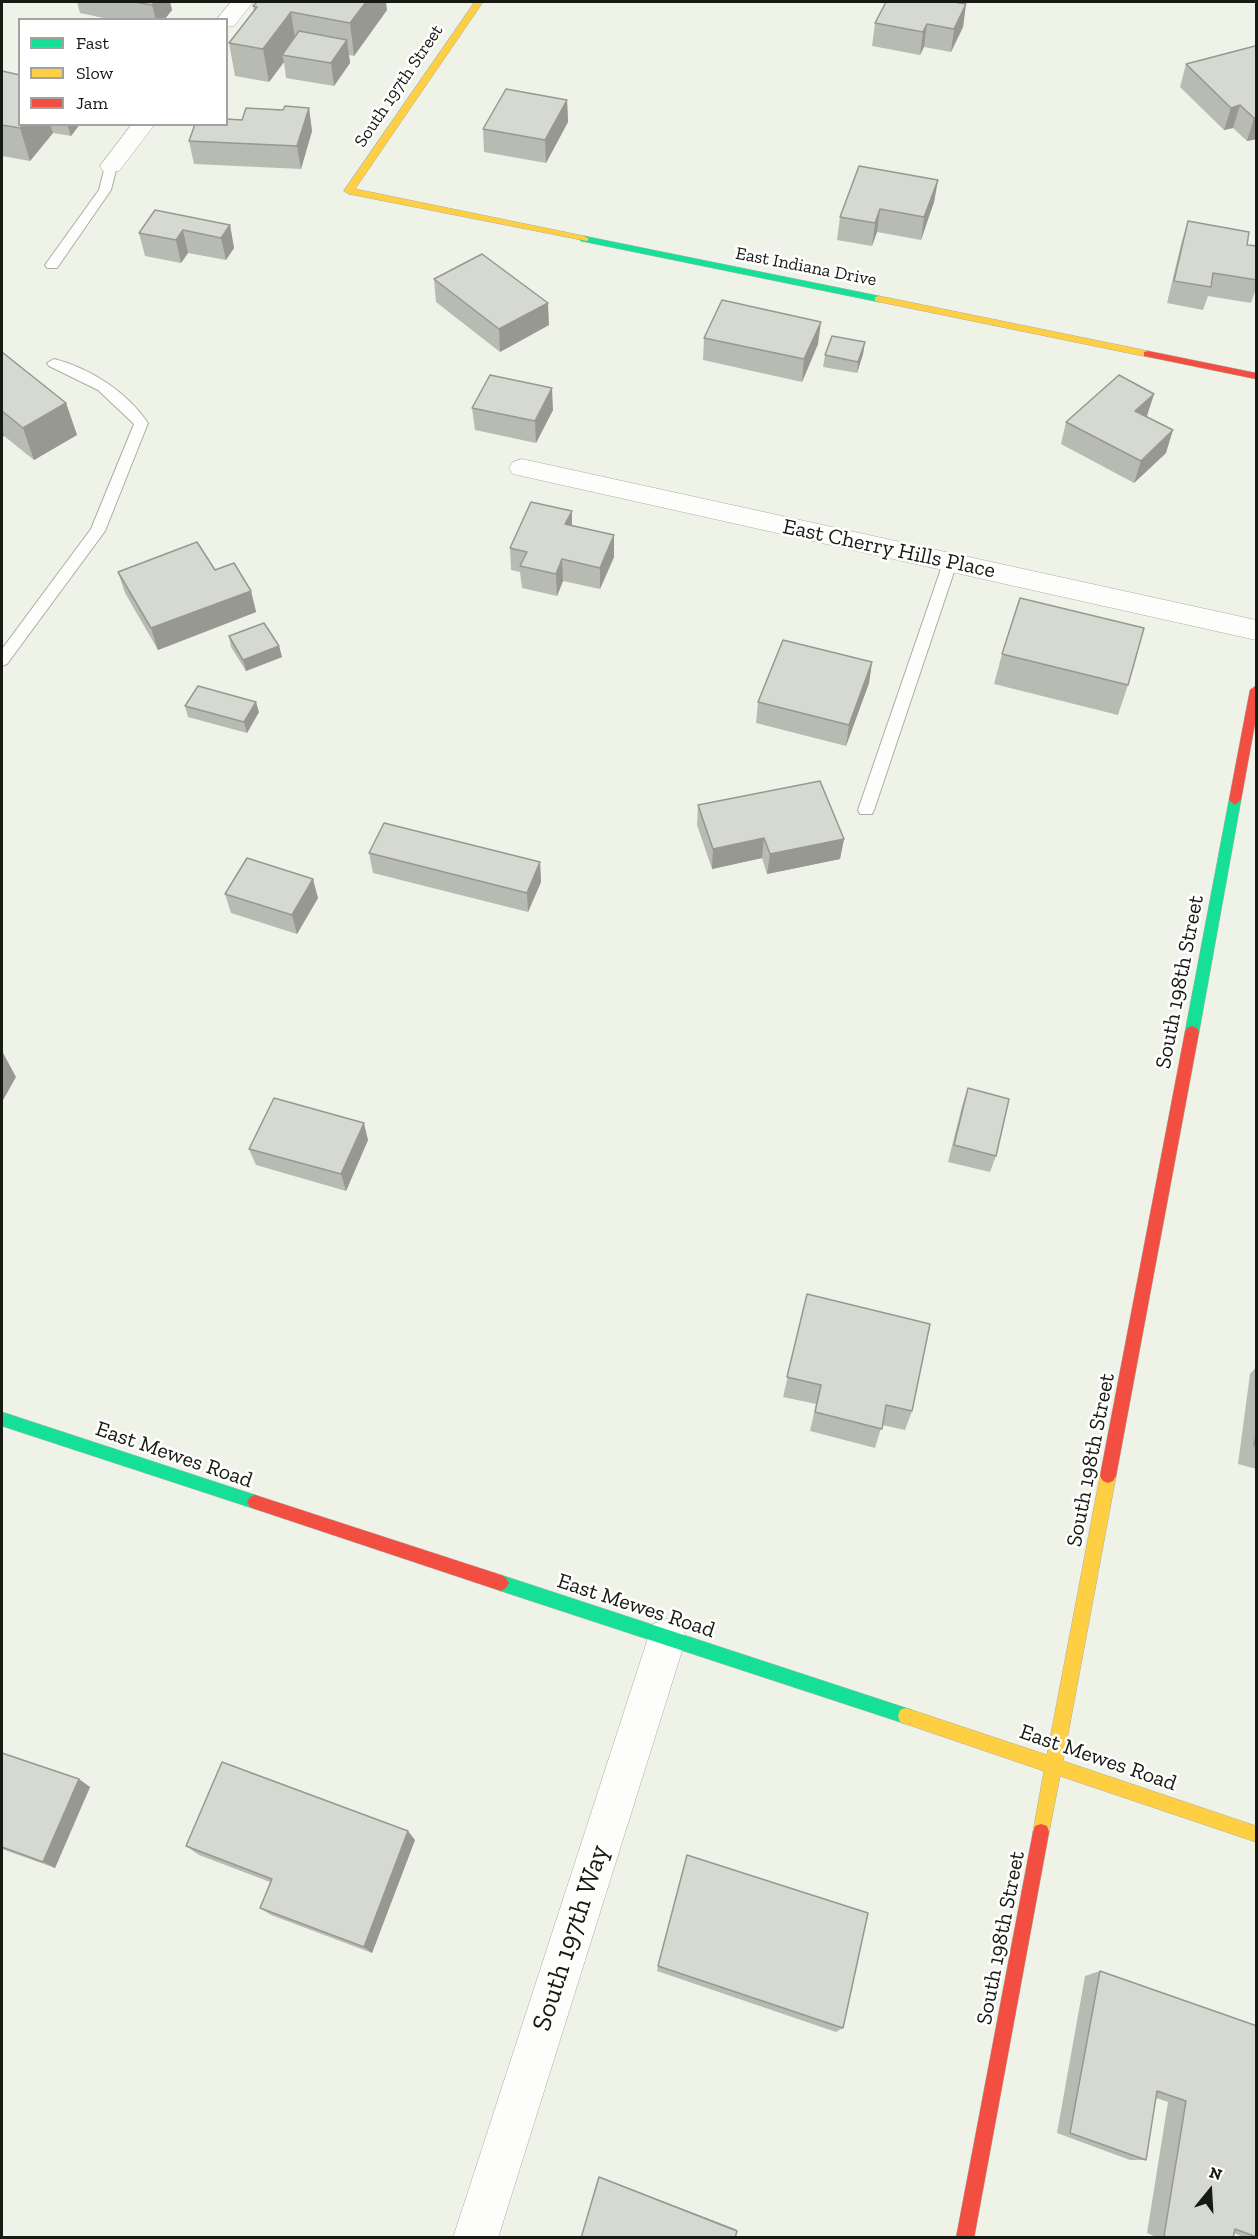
<!DOCTYPE html>
<style>
body{margin:0}
#map{position:relative;width:1258px;height:2239px;overflow:hidden;background:#eff3e7;font-family:"Zilla Slab",serif}
canvas{display:block}
.frame{position:absolute;inset:0;border:3px solid #171a12;pointer-events:none}
.legend{position:absolute;left:18px;top:18px;width:210px;height:108px;box-sizing:border-box;background:#fff;border:2px solid #a2a3a0;margin:0;padding:8px 10px;list-style:none;font-size:18px;color:#171a12}
.legend li{display:flex;align-items:center;gap:12px;height:30px}
.legend b{width:30px;border:2px solid #a2a3a0}
.north{position:absolute;left:1180px;top:2161px;width:60px;height:60px;-webkit-text-stroke:4px #fff;paint-order:stroke;rotate:18deg;font-size:16px;font-weight:700;line-height:24px;text-align:center;color:#171a12}
.north::after{content:'';display:block;margin:auto;width:21px;height:27px;background:#171a12;clip-path:polygon(50% 0,100% 100%,50% 72%,0 100%)}
</style>
<div id="map">
<canvas width="1258" height="2239"></canvas>
<div class="frame"></div>
<ul class="legend">
<li><b style="height:8px;background:#16e098"></b>Fast</li>
<li><b style="height:8px;background:#ffcf43"></b>Slow</li>
<li><b style="height:8px;background:#f24e42"></b>Jam</li>
</ul>
<div class="north">N</div>
</div>
<script>
const c = document.querySelector('canvas').getContext('2d');
c.lineJoin = 'round';
function trace(path, color, width, dash) {
  c.strokeStyle = color;
  c.lineWidth = width;
  c.lineCap = dash ? 'butt' : 'round';
  c.setLineDash(dash || []);
  c.stroke(path);
}
function fill(path, color) {
  c.fillStyle = color;
  c.fill(path, 'evenodd');
}
function write(font, color, halo, rows, align = 'center') {
  c.font = font + ' "Zilla Slab",serif';
  c.lineWidth = 5;
  c.setLineDash([]);
  c.textBaseline = 'middle';
  c.strokeStyle = halo;
  c.fillStyle = color;
  for (const [text, x, y, turn = 0] of rows) {
    c.save();
    c.translate(x, y);
    c.rotate((+turn || 0) * Math.PI / 180);
    c.textAlign = isNaN(turn) ? turn : align;
    if (halo) c.strokeText(text, 0, 0);
    c.fillText(text, 0, 0);
    c.restore();
  }
}
const lane = new Path2D(`
 M111,162L117,166L111,190L57,268H47L45,265L99,190L105,166Z
 M54,359C90,368 127,392 148,423L105,531L7,664L2,666V649L91,529L134,424L98,390L49,366L47,363Z
 M950,558L957,563L874,810L872,814H860L858,810L943,563Z`);
const street = new Path2D(`
 M231,2H253L234,26L226,27V20H216Z
 M132,124H155L119,171H103L100,166Z
 M522,459L1256,620V640L513,474L509,468L513,462Z
 M667,1619L681,1624L686,1638L498,2238H453L648,1638L653,1624Z`);
const fast = new Path2D(`
 M584,236L879,296L884,299L879,302L581,241L579,239Z
 M1235,795L1241,800L1199,1032L1197,1036H1187L1185,1032L1229,800Z
 M2,1412L255,1495L260,1497L263,1502L260,1507L255,1509L2,1426Z
 M501,1575L906,1708L912,1710L914,1716L912,1722L906,1724L501,1591L496,1588L493,1583L496,1578Z`);
const slow = new Path2D(`
 M475,2H483L355,189L584,236L589,239L587,241L349,194L344,191Z
 M879,296L1148,351L1153,354L1148,357L875,301V297Z
 M1108,1469L1113,1471L1116,1476L1063,1761L1256,1826V1842L1060,1776L1049,1832L1047,1838L1041,1840L1035,1838L1033,1832L1044,1771L906,1724L900,1722L898,1716L900,1710L906,1708L1047,1755L1100,1476L1103,1471Z`);
const jam = new Path2D(`
 M1148,351L1256,373V379L1144,356V352Z
 M1256,686V718L1241,800L1235,805L1229,800L1250,690Z
 M1192,1026L1197,1028L1199,1032L1116,1476L1113,1481L1108,1483L1103,1481L1100,1476L1185,1032L1187,1028Z
 M255,1495L501,1575L506,1578L509,1583L506,1588L501,1591L255,1509L250,1507L247,1502L250,1497Z
 M1041,1824L1047,1826L1049,1832L974,2238H956L1033,1832L1035,1826Z`);
const wall = new Path2D(`
 M77,2H170L172,10L164,20H113L80,13Z
 M966,4L963,27L951,52L924,47L920,55L872,46L875,23Z
 M253,6L387,10L354,56L349,55L350,63L334,86L286,78L284,62L269,82L235,76L229,43L254,11Z
 M1257,48V139L1247,141L1233,128L1224,130L1180,87L1186,64Z
 M2,71L20,124H80L71,136L53,133L30,161L2,156Z
 M567,100L568,122L546,163L484,152L483,129Z
 M309,108L312,131L301,169L194,164L189,141L242,120L283,110Z
 M938,180L934,202L921,240L877,232L872,246L837,240L840,217Z
 M1188,221L1247,245L1257,246V286L1251,303L1208,296L1203,310L1167,303L1181,244Z
 M230,225L234,248L226,260L188,253L181,263L145,256L139,233Z
 M434,279L549,325L500,352L436,302Z
 M704,338L818,344L802,382L703,360Z
 M865,342L863,354L857,373L823,367L825,355Z
 M2,352L66,403L77,435L34,460L4,436L2,437Z
 M1154,394L1146,417L1166,453L1134,483L1061,444L1066,422Z
 M472,408L553,410L536,443L475,430Z
 M572,511V526L614,535V557L600,589L563,581L557,596L522,588L520,572L511,570L510,548Z
 M118,572L251,591L256,612L158,650L125,593Z
 M229,636L279,646L282,657L246,671L231,647Z
 M1002,654L1128,685L1118,715L994,684Z
 M872,662L869,683L846,746L756,723L758,702Z
 M185,706L259,712L247,733L188,717Z
 M698,805L844,839L840,859L767,874L762,858L712,869L697,825Z
 M369,853L540,862L541,882L528,912L373,873Z
 M225,894L318,898L297,934L231,913Z
 M968,1088L996,1156L990,1172L948,1162L962,1106Z
 M368,1140L346,1191L256,1165L249,1149Z
 M807,1294L912,1411L905,1430L882,1425L875,1448L810,1431L816,1404L783,1397Z
 M1257,1366V1469L1238,1464L1250,1374Z
 M2,1753L90,1787L55,1868L2,1849Z
 M415,1840L372,1953L271,1915L260,1908L270,1882L199,1855L186,1846Z
 M658,1966L843,2028L836,2032L657,1971Z
 M1100,1971L1257,2026V2238H1245L1234,2233L1233,2238H1158L1147,2233L1168,2102L1156,2098L1146,2160H1130L1057,2133L1085,1976Z`);
const shadedWall = new Path2D(`
 M155,2H170L172,10L164,20H156L152,5Z
 M366,2H386L387,10L354,56L350,23Z
 M966,4L963,27L951,52L954,29Z
 M291,12L296,45L282,55L284,62L269,82L263,49Z
 M927,24L924,47L920,55L923,32Z
 M347,40L350,63L334,86L331,63Z
 M567,100L568,122L546,163L545,140Z
 M1240,105L1233,128L1224,130L1231,108Z
 M309,108L312,131L301,169L297,146Z
 M1254,118H1257V139L1247,141Z
 M24,124H50L53,133L30,161L20,128Z
 M67,124H80L71,136Z
 M938,180L934,202L921,240L924,217Z
 M880,209L877,232L872,246L875,223Z
 M230,225L234,248L226,260L221,238Z
 M183,230L188,253L181,263L176,240Z
 M548,303L549,325L500,352L499,329Z
 M821,322L818,344L802,382L804,359Z
 M865,342L863,354L857,373L858,362Z
 M552,388L553,410L536,443L535,421Z
 M1154,394L1147,416L1128,433L1135,411Z
 M66,403L77,435L34,460L23,428Z
 M2,428L4,436L2,437Z
 M1173,430L1166,453L1134,483L1141,461Z
 M572,511V532L565,524Z
 M614,535V557L600,589V568Z
 M562,559L563,581L557,596L556,574Z
 M251,591L256,612L158,650L151,628Z
 M279,646L282,657L246,671L243,660Z
 M872,662L869,683L846,746L849,725Z
 M256,702L259,712L247,733L244,722Z
 M764,838L762,858L712,869L713,849Z
 M844,839L840,859L767,874L770,854Z
 M540,862L541,882L528,912L527,893Z
 M313,879L318,898L297,934L292,915Z
 M2,1051L16,1077L2,1102Z
 M364,1123L368,1140L346,1191L341,1174Z
 M79,1779L90,1787L55,1868L43,1862Z
 M408,1831L415,1840L372,1953L364,1947Z
 M599,2177H600L735,2229L737,2231Z`);
const building = new Path2D(`
 M135,2H155L152,5Z
 M257,2H366L350,23L291,12L263,49L229,43L257,7L253,6Z
 M886,2H954L966,4L954,29L927,24L923,32L875,23Z
 M299,31L347,40L331,63L282,55Z
 M1255,46L1257,48V118H1254L1240,105L1231,108L1186,64Z
 M2,71L20,75V124H24L20,128L2,125Z
 M506,89L567,100L545,140L483,129Z
 M285,106L309,108L297,146L189,141L195,124H226V119L242,120L246,108L283,110Z
 M859,166L938,180L924,217L880,209L875,223L840,217Z
 M155,210L230,225L221,238L183,230L176,240L139,233Z
 M1188,221L1249,232L1247,245L1257,246V280L1213,273L1211,287L1174,281Z
 M482,254L548,303L499,329L434,279Z
 M722,300L821,322L804,359L704,338Z
 M832,336L865,342L858,362L825,355Z
 M2,352L66,403L23,428L2,411Z
 M490,375L552,388L535,421L472,408Z
 M1119,375L1154,394L1135,411L1173,430L1141,461L1066,422Z
 M531,502L572,511L565,524L614,535L600,568L562,559L556,574L520,566L527,552L510,548Z
 M197,542L215,570L234,563L251,591L151,628L118,572Z
 M1020,598L1144,628L1128,685L1002,654Z
 M264,623L279,646L243,660L229,636Z
 M783,640L872,662L849,725L758,702Z
 M198,686L256,702L244,722L185,706Z
 M820,781L844,839L770,854L764,838L713,849L698,805Z
 M384,823L540,862L527,893L369,853Z
 M247,858L313,879L292,915L225,894Z
 M968,1088L1009,1099L996,1156L954,1145Z
 M274,1098L364,1123L341,1174L249,1149Z
 M807,1294L930,1324L912,1411L886,1405L882,1429L815,1412L821,1385L787,1377Z
 M1257,1430V1446L1254,1445Z
 M2,1753L79,1779L43,1862L2,1847Z
 M222,1762L408,1831L364,1947L260,1908L272,1879L186,1846Z
 M687,1855L868,1913L843,2028L658,1966Z
 M1100,1971L1257,2026V2237L1235,2229L1233,2238H1169L1164,2236L1186,2101L1157,2091L1146,2160L1070,2133Z
 M599,2177L737,2231L735,2238H581Z`);
const farStreetnames = [
 ["South 197th Street",399,86,-56],
 ["East Indiana Drive",806,267,11]
];
const streetNames = [
 ["East Cherry Hills Place",889,549,12],
 ["South 198th Street",1180,982,-79],
 ["East Mewes Road",174,1455,19],
 ["South 198th Street",1091,1460,-79],
 ["East Mewes Road",636,1606,18],
 ["East Mewes Road",1098,1758,19],
 ["South 198th Street",1001,1938,-79]
];
const nearStreetnames = [
 ["South 197th Way",571,1938,-72]
];
trace(lane, '#a9ada3', 2);
trace(street, '#a9ada3', 1);
trace(fast, '#a9ada3', 1);
trace(slow, '#a9ada3', 1);
trace(jam, '#a9ada3', 1);
fill(lane, '#fdfdfb');
fill(street, '#fdfdfb');
fill(fast, '#16e098');
fill(slow, '#ffcf43');
fill(jam, '#f24e42');
fill(wall, '#b8bbb2');
fill(shadedWall, '#969891');
fill(building, '#d6d9cf');
trace(building, '#969891', 1.5);
write('18px', '#171a12', '#fff', farStreetnames);
write('22px', '#171a12', '#fff', streetNames);
write('27px', '#171a12', '#fff', nearStreetnames);
</script>
